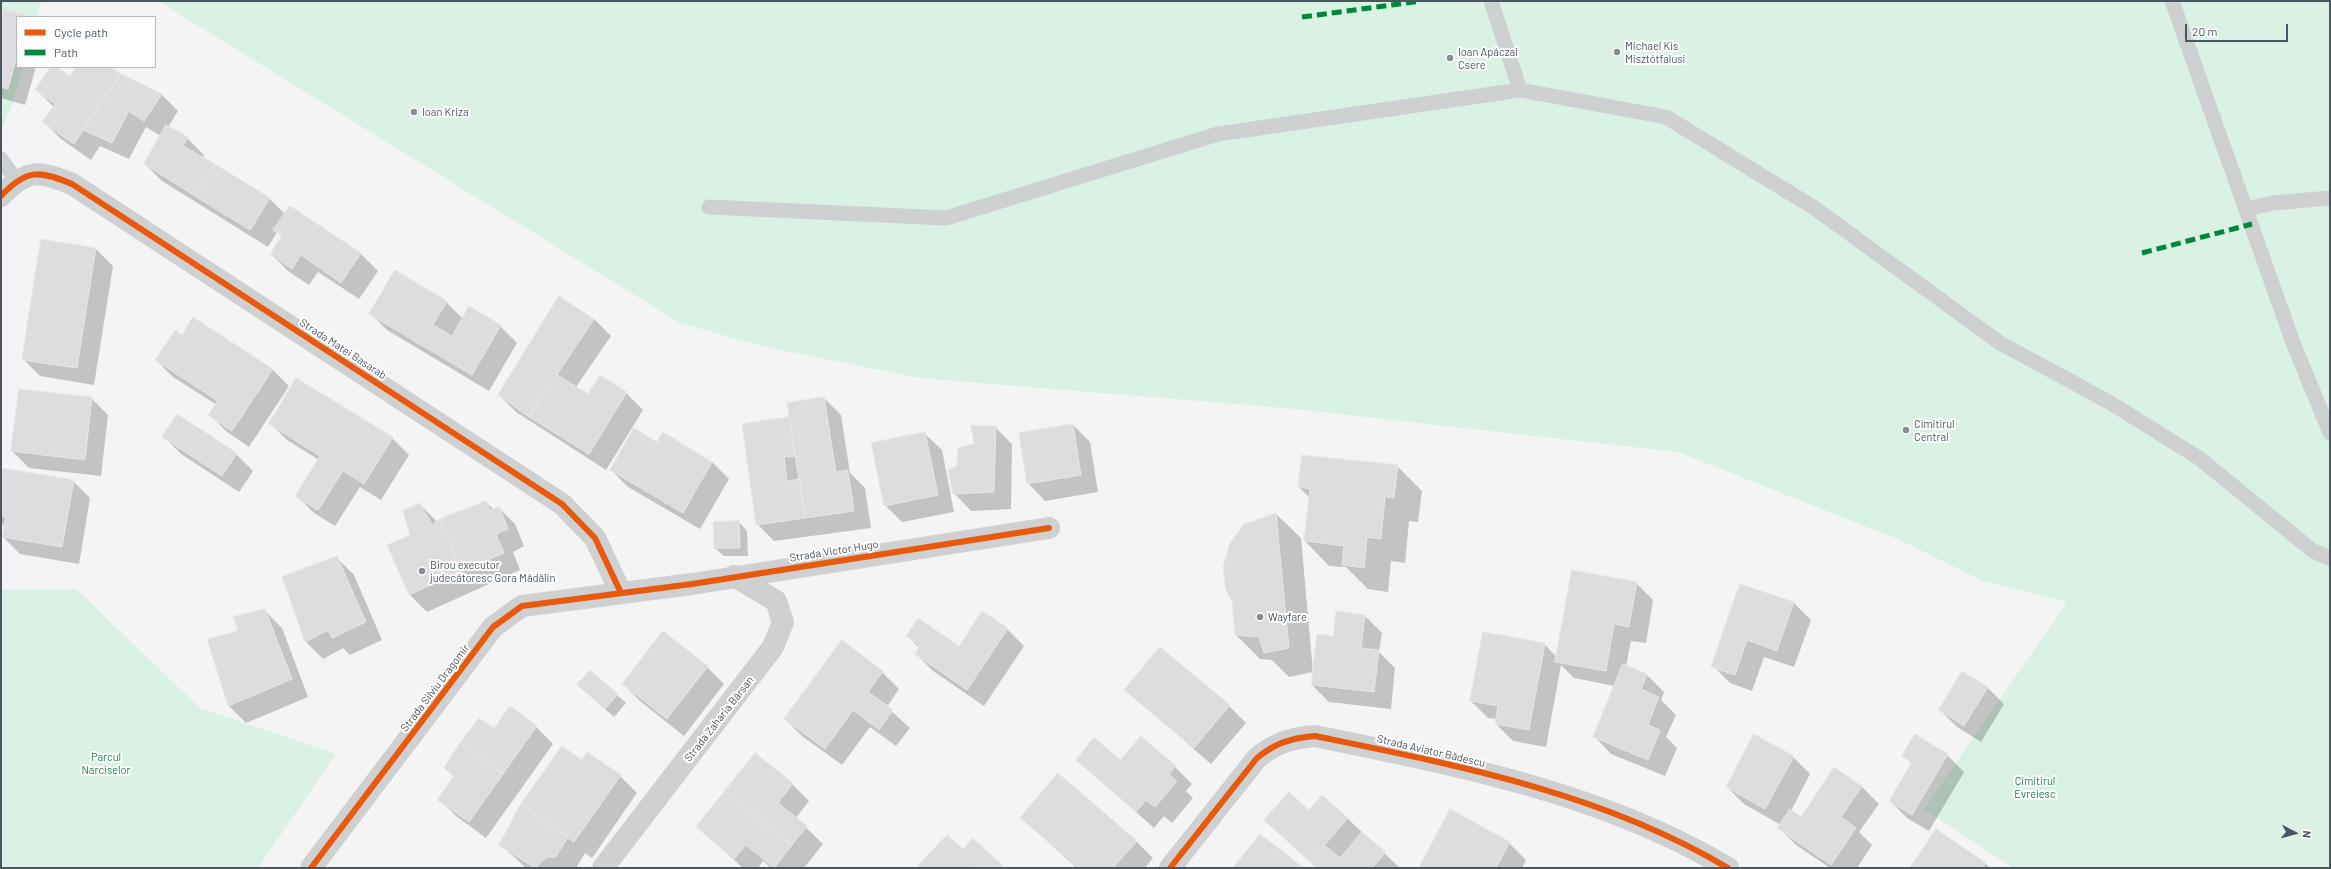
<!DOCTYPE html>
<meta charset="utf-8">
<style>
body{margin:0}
#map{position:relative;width:2331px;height:869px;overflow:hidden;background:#f4f4f4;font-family:Barlow,sans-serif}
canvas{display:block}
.frame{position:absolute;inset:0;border:2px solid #4a5661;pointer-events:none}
.legend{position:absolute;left:16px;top:16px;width:140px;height:52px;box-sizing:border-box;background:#fff;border:1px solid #b7bbc0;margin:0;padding:5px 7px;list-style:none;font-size:12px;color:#4a5661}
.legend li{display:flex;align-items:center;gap:8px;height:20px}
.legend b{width:20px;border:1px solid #b7bbc0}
.north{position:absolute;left:2275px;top:813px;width:40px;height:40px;-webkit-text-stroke:3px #fff;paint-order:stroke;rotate:96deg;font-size:11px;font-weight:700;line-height:16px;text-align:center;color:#4a5661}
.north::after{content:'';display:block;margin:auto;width:14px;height:18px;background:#4a5661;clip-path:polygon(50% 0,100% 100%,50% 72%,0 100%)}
.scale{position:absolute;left:2185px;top:24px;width:103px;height:18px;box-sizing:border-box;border:2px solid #4a5661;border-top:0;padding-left:5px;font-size:12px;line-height:14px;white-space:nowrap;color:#4a5661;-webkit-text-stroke:3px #fff;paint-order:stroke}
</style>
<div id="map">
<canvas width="2331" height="869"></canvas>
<div class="frame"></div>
<ul class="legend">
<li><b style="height:5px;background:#e8590c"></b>Cycle path</li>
<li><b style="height:5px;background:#00873e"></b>Path</li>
</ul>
<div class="north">N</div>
<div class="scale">20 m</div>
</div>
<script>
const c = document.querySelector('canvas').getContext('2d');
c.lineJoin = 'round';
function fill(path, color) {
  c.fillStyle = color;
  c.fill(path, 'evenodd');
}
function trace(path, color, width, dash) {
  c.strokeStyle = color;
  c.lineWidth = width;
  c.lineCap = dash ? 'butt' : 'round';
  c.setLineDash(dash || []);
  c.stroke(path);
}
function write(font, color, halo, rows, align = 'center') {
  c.font = font + ' Barlow,sans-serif';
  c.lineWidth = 4;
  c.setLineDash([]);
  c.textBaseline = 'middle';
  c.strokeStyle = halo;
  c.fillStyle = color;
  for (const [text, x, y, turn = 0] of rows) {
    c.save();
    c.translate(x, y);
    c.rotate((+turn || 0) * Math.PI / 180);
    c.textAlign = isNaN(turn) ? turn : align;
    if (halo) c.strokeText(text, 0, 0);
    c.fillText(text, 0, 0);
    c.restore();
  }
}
const green = new Path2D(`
 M1,1H41L37,17H17V67H23L12,106L1,131Z
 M158,1H2330V868H2013L1924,809L2067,602L1983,581L1900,540L1678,452L1285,408L919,378L766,347L680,323Z
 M76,589L200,708L336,754L258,868H1V589Z`);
const shadow = new Path2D(`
 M4,10L28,17H17V67H36L25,105L1,98V23Z
 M52,67H55L70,77L77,67H109L120,75L161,94L178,111L168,127L187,138L204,155L202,159L270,199L285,214L290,207L361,254L378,271L359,299L318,272L309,285L288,271L271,254L282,237L277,232L268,247L162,181L145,164L161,136L146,127L129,159L100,146L91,160L61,139L44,122L54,107L36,90Z
 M96,249L113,266L94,385L40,376L23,359Z
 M446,302L463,319L500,326L517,343L489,391L387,330L370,313Z
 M594,319L611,336L576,387L588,395L626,393L643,410L606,470L516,412L499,395Z
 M183,336L272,369L289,386L249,447L227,432L210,415L217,405L173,377L156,360Z
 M91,398L108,415L101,476L29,468L12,451Z
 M824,398L841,415L850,473L865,488L871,528L774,541L757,524L743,425L790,418Z
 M270,423L392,438L409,455L381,500L360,487L335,526L314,513L297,496L319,460L287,440Z
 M1073,425L1090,442L1098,492L1045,501L1028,483Z
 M995,427L1012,444L1011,509L971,511L954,493L958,467L975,445Z
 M924,433L942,450L954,512L902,522L885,505Z
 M164,437L236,454L253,471L239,492L181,454Z
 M658,443L712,462L729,479L700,529L628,487L611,470Z
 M1397,466L1422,491L1418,522L1409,521L1405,563L1391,561L1388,592L1368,589L1346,567L1329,566L1305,541L1310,498L1299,487Z
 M1,469L73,481L90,498L79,564L20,554L3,537L5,527L1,523Z
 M486,502L494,510L498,507L515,524L524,546L513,552L520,570L427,612L410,595L412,536L420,504L437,522Z
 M1276,514L1301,538L1313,672L1289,677L1272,660L1260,659L1236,635L1244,526Z
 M739,522L747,531L748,556H724L715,548Z
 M337,558L354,575L382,640L350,655L343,648L323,659L306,642L284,577Z
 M1636,583L1653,600L1646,643L1631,641L1626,666L1647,675L1664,692L1661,700L1676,715L1666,737L1677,748L1665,776L1611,754L1594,736L1615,686L1574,678L1561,665L1546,747L1513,741L1496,724L1497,719L1488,718L1471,701L1544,644L1557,657Z
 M1794,603L1811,620L1794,667L1764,657L1752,691L1730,683L1713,666Z
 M265,611L282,628L308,697L246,723L229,706L208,640L239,632Z
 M1365,616L1382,633L1379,652L1395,668L1391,709L1329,702L1312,685Z
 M1007,629L1024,646L984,706L933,671L916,654L920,648L907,636L960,647Z
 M707,667L724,684L684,736L640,701L623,684Z
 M590,671L626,703L614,717L578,685Z
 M882,672L899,689L887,707L910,728L896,746L870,727L842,765L802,736L785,719Z
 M1987,687L2004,704L1981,742L1957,727L1940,710Z
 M1126,690L1229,706L1246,723L1211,764Z
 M536,727L553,744L486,838L456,816L439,799L454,777L445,768Z
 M1947,755L1964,772L1929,831L1907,818L1890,801L1912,764L1903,756Z
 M1793,757L1810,774L1791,811L1801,818L1835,768L1862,787L1879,804L1859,832L1872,845L1857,868H1830L1796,845L1779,828L1781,825L1744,804L1727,787Z
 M1077,760L1121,761L1175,767L1192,784L1186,791L1193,798L1172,823L1164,816L1154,828Z
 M582,762L620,776L637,793L592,858L585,853L576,868H526L501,845Z
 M792,784L809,801L796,818L823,844L804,868H771L763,861L758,868H743L697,827Z
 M1309,811L1347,818L1400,868H1317L1265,820Z
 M1021,818L1136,841L1153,858L1145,868H1077Z
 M947,836L963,851L973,839L1004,868H918Z
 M1509,843L1526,860L1522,868H1420Z
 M1985,863L1990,868H1911Z`);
const building = new Path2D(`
 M4,9L28,16L17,17V56L8,89L1,87V19Z
 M51,67H57L70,76L76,67H111L121,74L74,144L42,122L55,104L35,90Z
 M121,74L162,94L144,121L129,111L112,143L83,130Z
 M166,125L188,137L183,146L215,164L195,196L144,164Z
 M215,164L270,198L250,230L195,196Z
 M290,206L361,253L341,283L301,255L292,269L270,254L282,236L273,230Z
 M41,239L96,248L77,368L22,360Z
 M395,270L447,301L433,325L452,336L469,306L501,325L472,375L369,314Z
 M559,296L594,319L529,417L498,395Z
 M193,317L273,369L232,431L208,415L218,401L155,360L175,330L182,335Z
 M556,374L588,394L600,375L627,392L589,454L529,417Z
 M296,378L393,437L364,484L343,471L318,510L295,496L320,456L269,424Z
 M19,389L92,397L85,460L11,451Z
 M824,397L836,472L848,470L854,511L805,518L787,403Z
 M177,414L237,453L222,476L162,437Z
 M789,417L795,456L784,457L787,481L800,479L805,518L756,525L742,424Z
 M1073,424L1081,475L1027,484L1019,433Z
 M971,425L996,426L994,492L953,494L948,470L957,466L958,448L974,444Z
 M634,428L657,442L663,432L712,462L683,513L610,470Z
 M925,432L938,495L884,506L871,443Z
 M1302,455L1398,465L1394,498L1385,497L1381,539L1367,537L1364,568L1342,565L1344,546L1304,541L1310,489L1298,487Z
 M1,468L74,480L62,547L2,537L6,517L1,516Z
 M486,501L490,511L499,506L508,529L496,534L504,553L461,571L440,519Z
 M420,503L432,525L440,519L461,571L409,595L387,545L410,535L403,511Z
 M1276,513L1289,648L1264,653L1259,637L1235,635L1232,601L1226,590L1223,567L1230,543L1243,525Z
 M739,521L740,548H714L713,522Z
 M337,556L366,622L332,638L328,630L305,642L282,577Z
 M1572,570L1637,582L1629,627L1614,624L1606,671L1555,662Z
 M1740,584L1794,602L1777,651L1747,640L1735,675L1711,667Z
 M265,609L292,679L228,706L207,639L238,631L233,617Z
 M982,611L1008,628L967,690L915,654L920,645L906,636L918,618L959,646Z
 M1336,611L1365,615L1361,648L1379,650L1374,692L1311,685L1317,634L1333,636Z
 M663,631L708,666L667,719L622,684Z
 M1483,632L1545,643L1529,730L1495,724L1498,706L1470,701Z
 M842,640L883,671L868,692L893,710L879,730L853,710L825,749L784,719Z
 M1160,647L1230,705L1194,748L1124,690Z
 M1623,664L1647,674L1641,689L1659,697L1648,725L1660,730L1648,760L1593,737Z
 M590,670L618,694L605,709L577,685Z
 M1962,671L1988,687L1964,726L1939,710Z
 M510,706L537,726L503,774L460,743L479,718L494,728Z
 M1754,734L1794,756L1765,809L1726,787Z
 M1915,734L1948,754L1912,815L1889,801L1912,762L1902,756Z
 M1141,736L1176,766L1169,774L1177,781L1155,807L1146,800L1136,812L1076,760L1094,737L1120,760Z
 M460,743L503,774L469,822L437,800L454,776L444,768Z
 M562,746L582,760L587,752L621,775L574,842L521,804Z
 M755,753L793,783L778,803L807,826L792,845L724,792Z
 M1834,767L1862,786L1841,817L1856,828L1831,865L1777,828L1790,809L1801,817Z
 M1058,773L1137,841L1113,868H1079L1020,818Z
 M724,792L792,845L774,868L746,845L734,859L696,827Z
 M1289,792L1309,810L1322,795L1348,818L1310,862L1264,820Z
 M521,804L568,837L556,857H547L535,868L499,845Z
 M1450,809L1510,842L1496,868H1419Z
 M1936,829L1986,863L1982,868H1910Z
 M1362,832L1386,852L1372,868H1317L1310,862L1324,845L1340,858Z
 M1260,834L1304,868H1233Z
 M947,835L963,849L973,838L1004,867L916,868Z`);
const service = new Path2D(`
 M1491,1L1520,90
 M2172,1L2292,340L2330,433
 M1,159L16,180
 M709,207L946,218L1218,134L1520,90L1666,117L1813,207L2000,343L2109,402L2199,458L2313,551L2330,558
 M2247,209L2273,203L2330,198`);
const minor = new Path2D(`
 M1,196C26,169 39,170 72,184L562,504L595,538L621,593
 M311,868L493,627L522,606L692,584L1049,528
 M603,868L773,647L783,622L776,601L734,576
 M1170,868L1257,758C1275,743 1291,738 1315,736C1456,765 1603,793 1728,868`);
const quiet = new Path2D(`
 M1302,17L1421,1
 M2142,253L2252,224`);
const cycleway = new Path2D(`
 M1,196C26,169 39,170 72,184L562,504L595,538L621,593
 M311,868L493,627L522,606L692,584L1049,528
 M1170,868L1257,758C1275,743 1291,738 1315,736C1456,765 1603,793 1728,868`);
const markers = [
 [1617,52,4,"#868d94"],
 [1450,58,4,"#868d94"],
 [414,112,4,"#868d94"],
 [1906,430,4,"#868d94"],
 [422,571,4,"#868d94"],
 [1260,617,4,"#868d94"]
];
const poiNames = [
 ["Michael Kis",1625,46],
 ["Misztótfalusi",1625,59],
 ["Ioan Apáczai",1458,52],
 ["Csere",1458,65],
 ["Ioan Kriza",422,112],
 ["Cimitirul",1914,424],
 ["Central",1914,437],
 ["Birou executor",430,565],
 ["judecătoresc Gora Mădălin",430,578],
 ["Wayfare",1268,617]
];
const streetNames = [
 ["Strada Matei Basarab",343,349,33],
 ["Strada Victor Hugo",834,551,-9],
 ["Strada Silviu Dragomir",435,688,-53],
 ["Strada Zaharia Bârsan",719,719,-52],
 ["Strada Aviator Bădescu",1431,751,13]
];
const parkNames = [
 ["Parcul",106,757],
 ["Narciselor",106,770],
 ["Cimitirul",2035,781],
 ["Evreiesc",2035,794]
];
fill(green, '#d9f2e3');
fill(shadow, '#0003');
fill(building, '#ddddde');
trace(building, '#e5e6e7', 1);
trace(service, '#ced0d2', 15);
trace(minor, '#ced0d2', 22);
trace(quiet, '#00873e', 5, [10, 5]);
trace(cycleway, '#e8590c', 6);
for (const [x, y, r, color] of markers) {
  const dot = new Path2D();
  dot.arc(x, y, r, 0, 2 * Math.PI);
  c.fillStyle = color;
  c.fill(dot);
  trace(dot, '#fff', 1.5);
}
write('11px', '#4a5661', '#fff', poiNames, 'left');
write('11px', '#4a5661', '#fff', streetNames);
write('11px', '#17864f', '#fff', parkNames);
</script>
